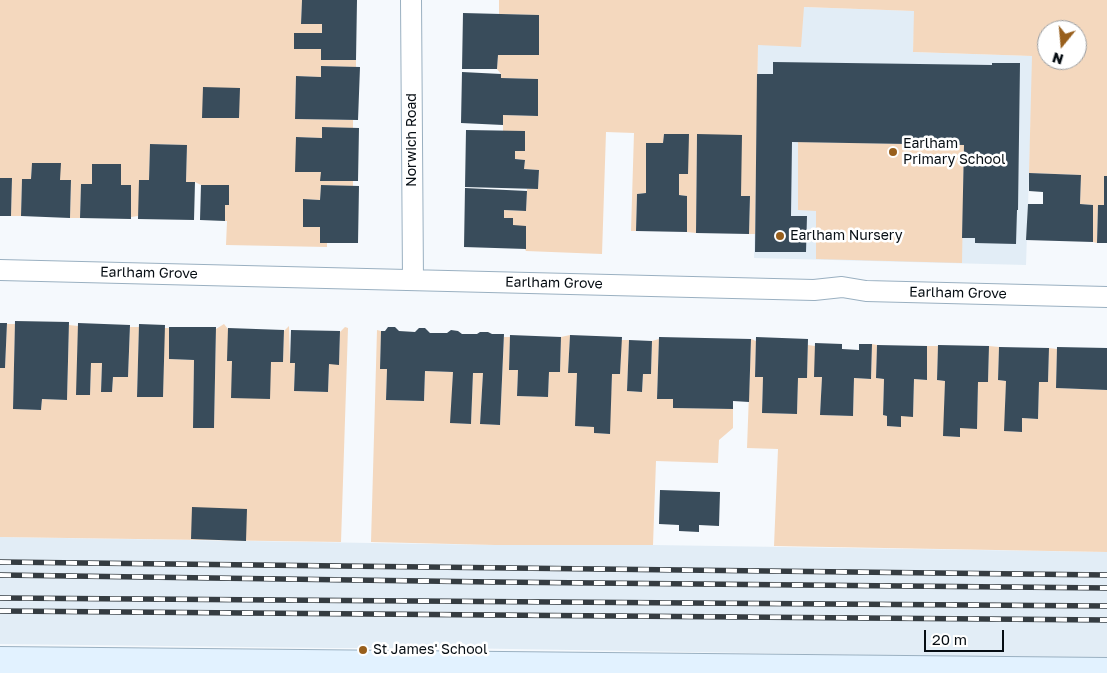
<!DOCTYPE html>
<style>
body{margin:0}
#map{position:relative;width:1107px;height:673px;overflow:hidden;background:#f5f9fd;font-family:"Golos Text",sans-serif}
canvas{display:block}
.north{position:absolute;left:1037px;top:20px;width:50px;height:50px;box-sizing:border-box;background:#fff;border:1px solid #9b9ea1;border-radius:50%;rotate:197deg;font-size:14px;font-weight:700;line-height:20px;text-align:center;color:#060d13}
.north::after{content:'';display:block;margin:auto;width:18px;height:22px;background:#985f1c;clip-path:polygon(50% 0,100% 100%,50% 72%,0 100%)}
.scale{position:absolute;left:924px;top:630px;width:80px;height:22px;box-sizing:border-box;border:2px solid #060d13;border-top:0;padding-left:6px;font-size:15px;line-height:18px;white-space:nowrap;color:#060d13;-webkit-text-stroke:4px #fff;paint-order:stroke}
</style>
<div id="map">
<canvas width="1107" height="673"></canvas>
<div class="north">N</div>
<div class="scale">20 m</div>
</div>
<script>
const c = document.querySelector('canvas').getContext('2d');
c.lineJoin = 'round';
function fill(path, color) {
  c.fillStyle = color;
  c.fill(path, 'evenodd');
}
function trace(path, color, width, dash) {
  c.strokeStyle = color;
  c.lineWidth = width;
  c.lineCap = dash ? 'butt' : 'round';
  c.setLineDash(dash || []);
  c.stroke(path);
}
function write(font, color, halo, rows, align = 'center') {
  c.font = font + ' "Golos Text",sans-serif';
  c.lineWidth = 5;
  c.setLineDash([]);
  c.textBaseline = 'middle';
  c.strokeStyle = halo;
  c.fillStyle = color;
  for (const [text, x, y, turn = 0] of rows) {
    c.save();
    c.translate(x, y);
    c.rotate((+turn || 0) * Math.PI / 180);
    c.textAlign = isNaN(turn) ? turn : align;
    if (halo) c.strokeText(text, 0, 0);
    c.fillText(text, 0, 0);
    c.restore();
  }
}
const built = new Path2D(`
 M804,7L915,11L913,52L1033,56L1026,265L754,258L758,45Z
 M0,537L495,545H653L1107,552V659L452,648H331L0,644Z`);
const green = new Path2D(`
 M0,0H302L301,24H322V33L294,49H321L322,60H356V67L321,66V77L296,76L295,119L353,120V128L322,127V138L296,137V172H321V181H353V186L321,185L320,200L303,199V227H320V242L327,243V247L226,245L227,221H225V205H229V186L201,185L195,182H186L187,145L150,144L149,180L138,216L131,217V186L121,185V164H92V184H81L80,218H70L71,181L60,180V164L32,163L31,179H22L21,216H11L12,179L0,178Z
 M499,0H1107V176L1104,205H1098L1097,243L1093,242V205L1080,204L1081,175L1029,173L1032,56L913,52L914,11L804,7L801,47L758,45L755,234H749L750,196H741L697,134L696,233L687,232V196L679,195V174L689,134H664L663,143H647L646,193L637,194L636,231H631L634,133L606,132L602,254L526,251L513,225V218H504V210L526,211L527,189H538L539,170L524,169L525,160L515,159V151H525V131H503V115L537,116L538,79L501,78V74L497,69L498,55H538L539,15L499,14ZM1047,30H1077V60H1047Z
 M798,142L964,145L962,263L816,259V211L798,210Z
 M7,324H15L13,409L41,410L42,399L67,400L69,325L78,326L77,395H90L91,363H102L101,392H112L113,377H128L130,327H139L137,397H163L164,328H169V359L194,360L193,428H214L216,329L224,324L228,329L271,362H283L284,331L289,326L290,363H295L294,391L328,392L329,364H339L340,332L345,327L348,328L341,542L0,537V368H5Z
 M377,330L381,331L380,369H387L386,400L424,401L425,371L453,372L451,423L471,424L473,373H483L480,424L500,425L504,337H510L509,370H518L517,396L548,397L549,372H560L561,337L570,335L568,372L577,373L576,426L594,427V433L609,434L612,374H620L621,340H629L627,391L642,392L643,374H651L652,341L659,339L657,399H673V408L733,409V428L719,440L718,463L656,461L653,545H495L371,542Z
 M751,339L756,341L755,376L763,377L762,413L797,414L798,378H807L808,345L815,346V377H822L820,415L853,416L854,378L871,379L872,344L877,345L876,378L884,379L883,415L887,416V426L900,427L901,416H913L914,379L927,380V346H938L937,380L945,381L944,436L960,437V428H977L978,382H988L989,346L999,347L998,380L1006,381L1005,431L1022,432V418L1038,419L1039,382H1048L1049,348L1057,349L1056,388L1107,390V552L774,546L778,449L747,448Z`);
const building = new Path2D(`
 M302,0H357L356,60H321V49H294V33H322V24H301Z
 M463,13L539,15V55H498L497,69H462Z
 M773,62L992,65V63H1020L1018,210H1017L1016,244L975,243V238H962L964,145L792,142L791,216H807L806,252H755L757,74H773Z
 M321,66L360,67L358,120L295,119L296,76L321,77Z
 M462,72L501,74V78L538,79V116L503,115V125L461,123Z
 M203,87L240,88L239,118H202Z
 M322,127L359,128L358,181H320L321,172H295L296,137L322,138Z
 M466,130L525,131V151H515V159L525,160L524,169L539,170L538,189L465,187Z
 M664,134H689L688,174H679V195L687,196V232L636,231L637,194L646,193V143H663Z
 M697,134L742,135L741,196H750L749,234L696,233Z
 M150,144L187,145L186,182H195L194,220L138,219L139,180H149Z
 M32,163H61L60,180H71L70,218L21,216L22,179H31Z
 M92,164H121V185H131V219L80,218L81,184H92Z
 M1029,173L1081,175L1080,204L1093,205V242L1026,240L1028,204H1043V192L1029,191Z
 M1104,176H1107V243H1097L1098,205H1104Z
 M0,178H12L11,216H0Z
 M201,185H229V205H225V221L200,220Z
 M321,185L359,186L358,243H320V227H303V199L320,200Z
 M465,188L527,191L526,211L504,210V218H513V225L526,226V249L464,247Z
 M15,321L69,322L67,400L42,399L41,410L13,409Z
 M0,323H7L5,368H0Z
 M78,323L130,325L128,377H113L112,392H101L102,363H91L90,395H76Z
 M139,324L165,325L163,397H137Z
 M169,327H216L214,428H193L194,360L169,359Z
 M388,327H395L399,331L415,332L419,328H425L430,333H447L451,330L458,331L462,334H477L480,332H488L492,334H504L500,425L480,424L483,373H473L471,424L450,423L453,372L425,371L424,401L386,400L387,369H380L381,331H385Z
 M228,328L284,330L283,362H271L270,399L231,398L232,361H227Z
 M291,330L340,331L339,365L329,364L328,392L294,391L295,363H290Z
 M510,335L561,337L560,372H549L548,397L517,396L518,370H509Z
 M570,335L622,337L620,374H612L610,434L594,433V427L575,426L577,373H568Z
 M659,337L751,339L749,402L733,401V409L673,408V399H657Z
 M756,337L808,339L807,378H798L797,414L762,413L763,377H755Z
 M629,340L652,341L651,374H643L642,392L627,391Z
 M815,343L842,344V349L859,350V344H872L871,379L854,378L853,416L820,415L822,377H814Z
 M877,345L927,346V380L914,379L913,417L901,416V427L887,426V416L883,415L884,379L876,378Z
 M938,345L989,346L988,382H978L977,429L960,428V437L943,436L945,381L937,380Z
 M999,347L1049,348L1048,382H1039L1038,419L1022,418V432L1004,431L1006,381L998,380Z
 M1057,347L1107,348V390L1056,388Z
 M660,490L720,492L719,526L699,525V532L679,531V525L659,524Z
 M192,507L247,509L246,541L191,539Z`);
const street = new Path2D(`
 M411,0L413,280
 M0,270L814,290L842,287L866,291L1107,297`);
const secondary = new Path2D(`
 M0,661L1107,672`);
const rail = new Path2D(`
 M0,562L1107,575
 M0,575L493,582L1107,588
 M0,598L1107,606
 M0,611L1107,620`);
const markers = [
 [893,152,5,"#985f1c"],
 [780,236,5,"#985f1c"],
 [363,650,5,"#985f1c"]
];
const streetNames = [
 ["Norwich Road",412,140,-90],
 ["Earlham Grove",149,273,1],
 ["Earlham Grove",554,283,1],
 ["Earlham Grove",958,293,1]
];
const poiNames = [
 ["Earlham",903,144],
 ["Primary School",903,160],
 ["Earlham Nursery",790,236],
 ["St James' School",373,650]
];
fill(built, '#e2edf6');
fill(green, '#f4d8be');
fill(building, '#394c5b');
trace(street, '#9ab0c1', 22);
trace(secondary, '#9ab0c1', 30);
trace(street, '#fff', 20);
trace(secondary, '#e2f2ff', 28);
trace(rail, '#353c41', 5.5);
trace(rail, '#fff', 4, [11]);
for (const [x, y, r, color] of markers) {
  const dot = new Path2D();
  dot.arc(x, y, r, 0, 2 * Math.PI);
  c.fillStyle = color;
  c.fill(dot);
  trace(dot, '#fff', 2);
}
write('14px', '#060d13', '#fff', streetNames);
write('14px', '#060d13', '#fff', poiNames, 'left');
</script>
